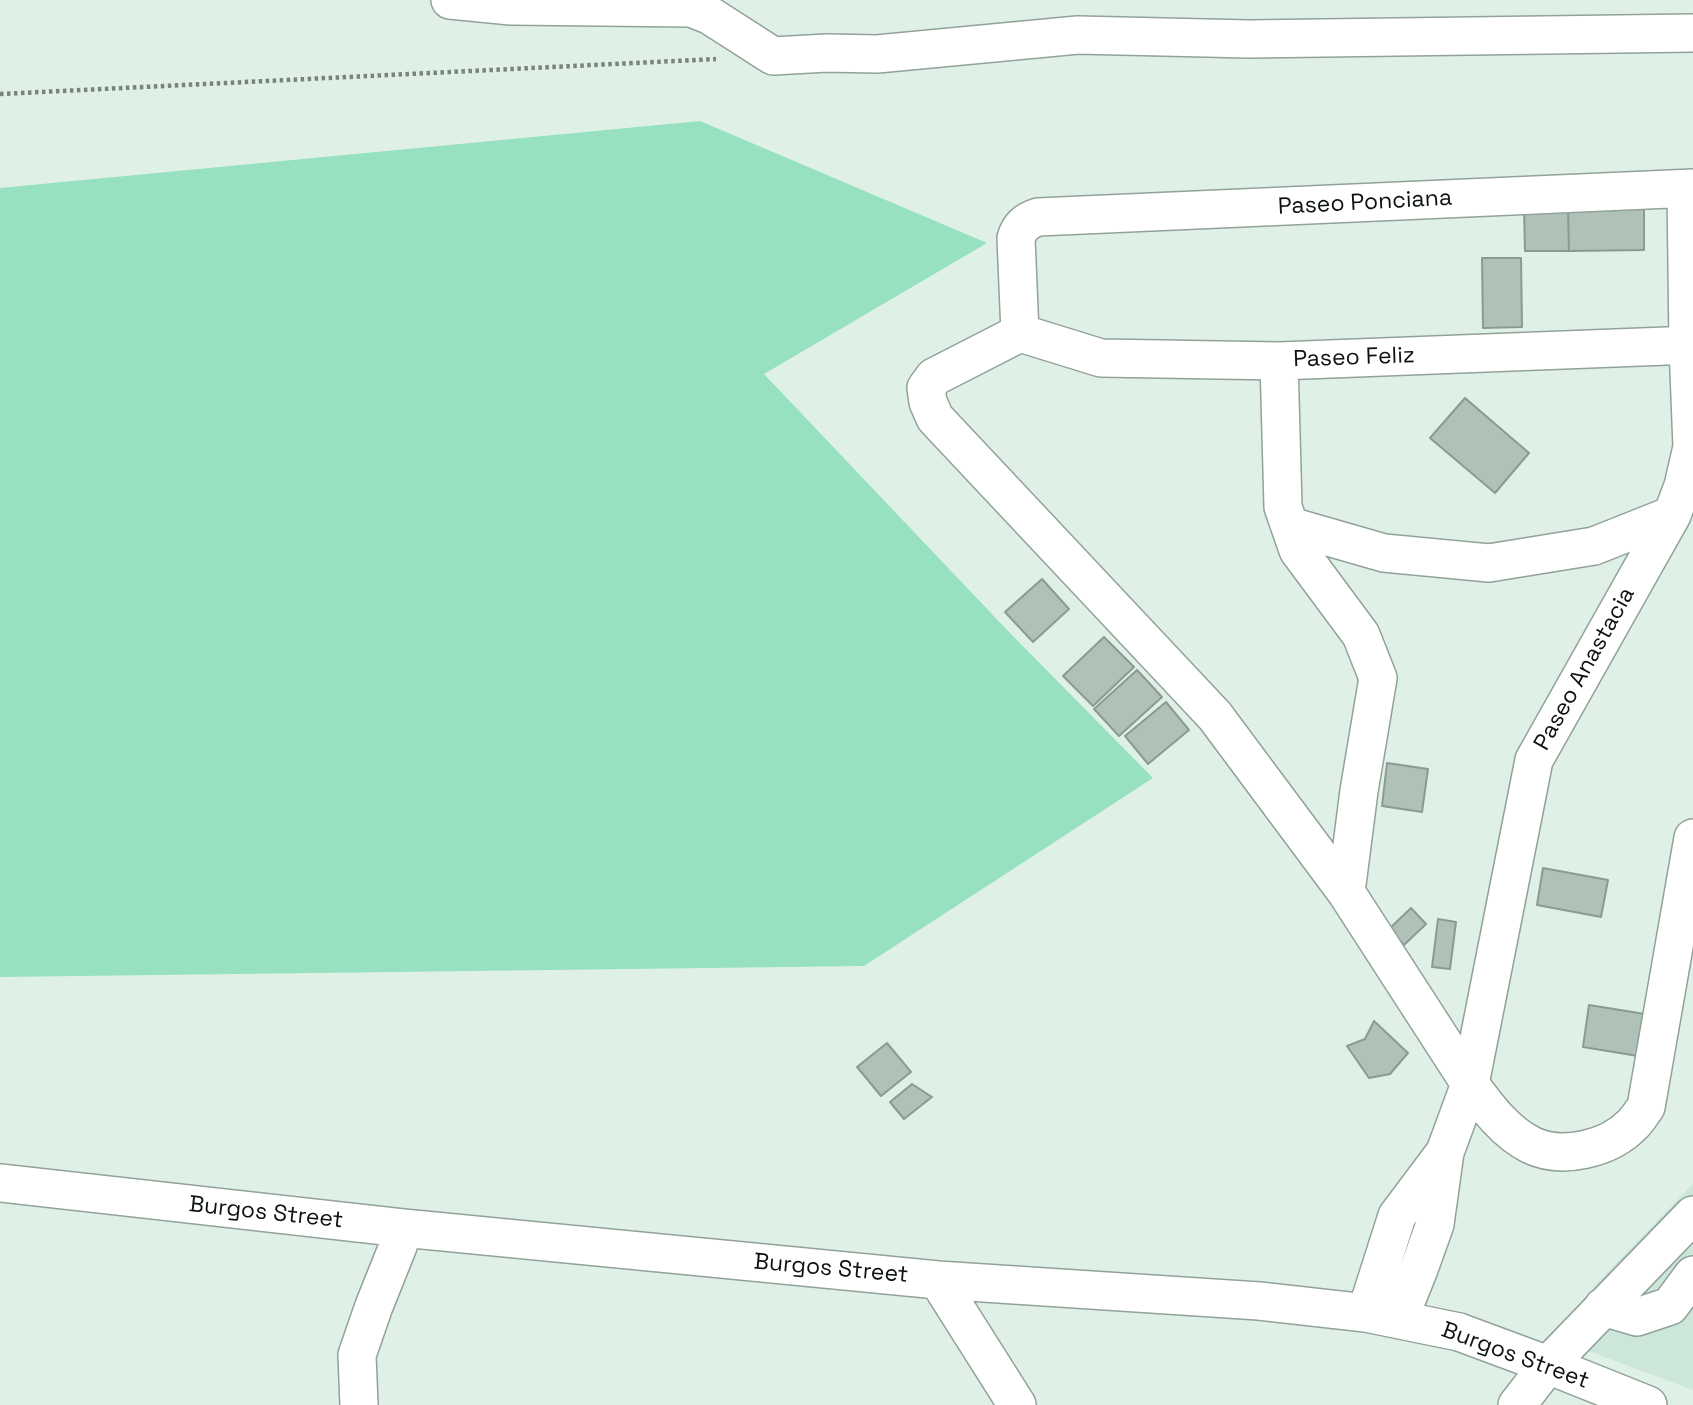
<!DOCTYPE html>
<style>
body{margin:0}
canvas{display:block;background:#dff0e7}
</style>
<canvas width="1693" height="1405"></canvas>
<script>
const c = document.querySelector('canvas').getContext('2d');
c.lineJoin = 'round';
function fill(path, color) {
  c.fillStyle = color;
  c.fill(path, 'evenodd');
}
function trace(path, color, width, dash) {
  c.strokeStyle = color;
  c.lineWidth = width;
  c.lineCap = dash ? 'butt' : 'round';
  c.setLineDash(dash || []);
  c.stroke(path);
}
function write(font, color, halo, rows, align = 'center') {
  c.font = font + ' "Space Grotesk",sans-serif';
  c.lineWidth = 5;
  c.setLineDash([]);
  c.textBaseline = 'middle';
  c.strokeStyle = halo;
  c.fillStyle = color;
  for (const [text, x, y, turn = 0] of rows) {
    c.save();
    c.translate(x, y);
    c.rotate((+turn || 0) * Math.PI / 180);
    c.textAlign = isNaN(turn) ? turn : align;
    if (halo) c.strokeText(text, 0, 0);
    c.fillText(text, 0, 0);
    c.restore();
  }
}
const built = new Path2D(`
 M1693,1184V1390L1551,1337L1600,1280Z`);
const green = new Path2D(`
 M700,121L987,243L764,374L1008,631L1153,778L864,966L0,977V188Z`);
const building = new Path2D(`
 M1644,206V250L1569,251L1568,208Z
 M1524,208H1568L1569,251H1525Z
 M1482,258H1521L1522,327L1483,328Z
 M1465,398L1529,453L1495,493L1430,438Z
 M1042,579L1069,609L1033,642L1005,612Z
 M1104,637L1134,667L1093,706L1063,676Z
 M1137,670L1162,697L1119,736L1094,709Z
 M1166,702L1189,730L1148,764L1125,736Z
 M1387,763L1428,769L1422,812L1382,806Z
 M1543,868L1608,880L1601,917L1537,905Z
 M1411,908L1426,924L1404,945L1389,929Z
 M1438,919L1456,922L1450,969L1432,967Z
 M1589,1005L1645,1014L1638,1056L1583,1047Z
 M1374,1021L1408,1053L1390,1074L1369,1078L1347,1046L1365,1039Z
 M887,1043L911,1072L881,1096L857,1067Z
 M912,1084L932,1097L904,1119L890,1102Z`);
const path = new Path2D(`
 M0,94L716,59`);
const minor = new Path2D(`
 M450,0L511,6L691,8L709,15L773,56L827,53L877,54L1078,35L1249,39L1693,33
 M1693,188L1038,217C1026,221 1020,226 1016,238L1020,333L934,377L926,388L928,402L935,418L1215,716L1346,892L1470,1084C1487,1107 1505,1132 1531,1145C1562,1160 1609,1149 1633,1124C1638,1119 1642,1112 1646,1107L1693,838
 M1020,333L1101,358L1279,361L1693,345
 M1279,361L1283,507L1298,550L1361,635L1378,678L1359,791L1346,892
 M1290,526L1384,553L1489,563L1594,546L1672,515
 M0,1183L403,1228L938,1280L1259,1301L1366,1313L1459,1332L1548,1365L1648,1405
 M938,1280L1017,1405
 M1603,1307L1637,1317L1670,1306L1693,1275
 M1366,1313L1397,1216L1442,1156
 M1399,1319L1419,1269L1435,1224L1445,1152L1470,1084L1534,760L1672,515L1683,486L1692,447L1688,346L1686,189
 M359,1405L357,1355L374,1306L398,1246L403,1228
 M1517,1405L1548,1365L1693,1215`);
const streetNames = [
 ["Paseo Ponciana",1365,203,-3],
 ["Paseo Feliz",1354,358,-2],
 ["Paseo Anastacia",1585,669,-61],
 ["Burgos Street",266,1213,6],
 ["Burgos Street",831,1269,5],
 ["Burgos Street",1515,1356,20]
];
fill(built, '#cde6da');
fill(green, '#97e1c0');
fill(building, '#b0c1b8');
trace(building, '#8b9a92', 2);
trace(minor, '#92a29a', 40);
trace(path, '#78837d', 4.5, [3.5, 3.5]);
trace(minor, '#fff', 37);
write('23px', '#0d1310', '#fff', streetNames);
</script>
